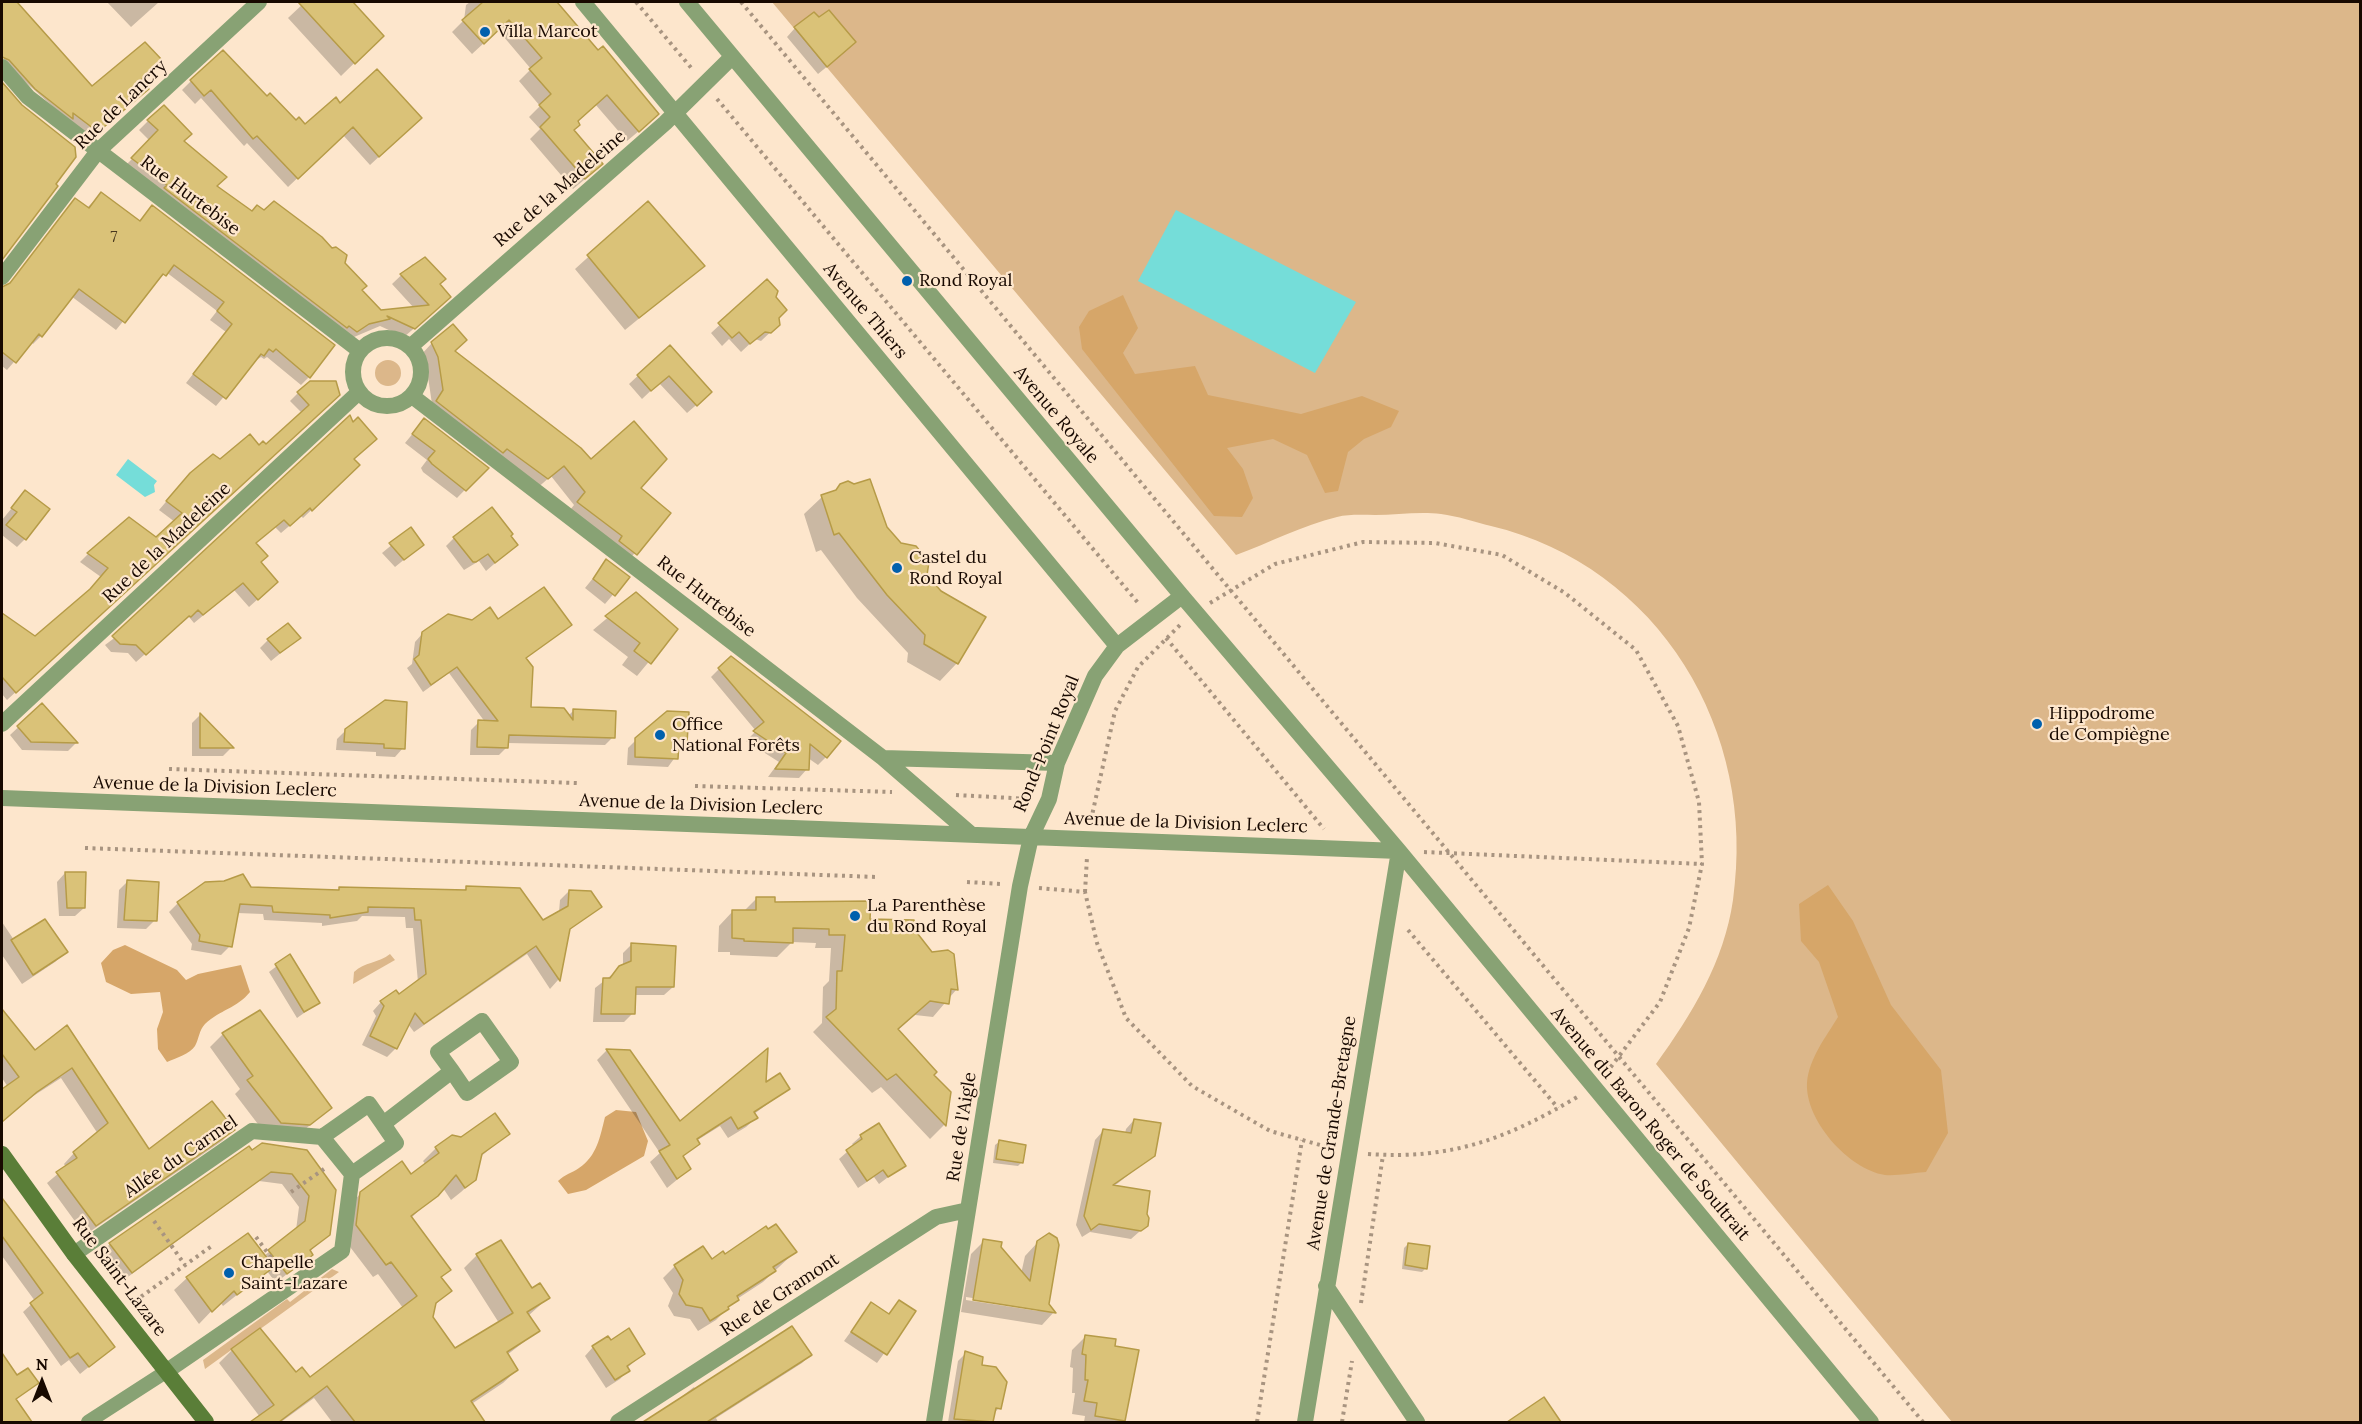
<!DOCTYPE html>
<meta charset="utf-8">
<style>
body{margin:0}
#map{position:relative;width:2362px;height:1424px;overflow:hidden;background:#fde6cc;font-family:Lora,serif}
canvas{display:block}
.frame{position:absolute;inset:0;border:3px solid #180900;pointer-events:none}
.north{position:absolute;left:12px;top:1352px;width:60px;height:60px;-webkit-text-stroke:4px #fde6cc;paint-order:stroke;rotate:0deg;font-size:16px;font-weight:700;line-height:24px;text-align:center;color:#180900}
.north::after{content:'';display:block;margin:auto;width:21px;height:27px;background:#180900;clip-path:polygon(50% 0,100% 100%,50% 72%,0 100%)}
</style>
<div id="map">
<canvas width="2362" height="1424"></canvas>
<div class="frame"></div>
<div class="north">N</div>
</div>
<script>
const c = document.querySelector('canvas').getContext('2d');
c.lineJoin = 'round';
function fill(path, color) {
  c.fillStyle = color;
  c.fill(path, 'evenodd');
}
function trace(path, color, width, dash) {
  c.strokeStyle = color;
  c.lineWidth = width;
  c.lineCap = dash ? 'butt' : 'round';
  c.setLineDash(dash || []);
  c.stroke(path);
}
function write(font, color, halo, rows, align = 'center') {
  c.font = font + ' Lora,serif';
  c.lineWidth = 4.5;
  c.setLineDash([]);
  c.textBaseline = 'middle';
  c.strokeStyle = halo;
  c.fillStyle = color;
  for (const [text, x, y, turn = 0] of rows) {
    c.save();
    c.translate(x, y);
    c.rotate((+turn || 0) * Math.PI / 180);
    c.textAlign = isNaN(turn) ? turn : align;
    if (halo) c.strokeText(text, 0, 0);
    c.fillText(text, 0, 0);
    c.restore();
  }
}
const green = new Path2D(`
 M772,2H2360V1422H1952L1656,1064C1692,1014 1724,962 1733,900C1758,732 1659,566 1491,526C1475,522 1457,516 1441,514C1420,511 1396,515 1375,515C1363,515 1349,514 1337,517C1303,525 1269,543 1236,555Z
 M375 373a13 13 0 1 1 26 0a13 13 0 1 1-26 0Z
 M390,954L395,960L353,984L354,972C364,962 379,963 390,954Z
 M332,1269L339,1272L205,1369L203,1360L287,1299L290,1302Z`);
const forest = new Path2D(`
 M1123,295L1138,328L1123,353L1135,374L1195,366L1208,395L1301,414L1362,396L1399,411L1391,427L1364,439L1348,452L1338,491L1325,493L1307,455L1273,439L1227,448L1243,469L1253,498L1242,517L1214,516L1082,349L1079,327L1089,311Z
 M1828,885L1853,921L1891,1005L1941,1070L1948,1133L1926,1172C1913,1173 1897,1176 1885,1175C1848,1169 1805,1120 1807,1083C1809,1058 1826,1037 1838,1017L1819,962L1801,941L1799,904Z
 M125,945L177,970L186,980L198,974L241,965L250,992C237,1008 220,1010 205,1024C199,1030 199,1039 195,1046C190,1054 176,1058 167,1062L158,1049L157,1029L163,1012L160,992L131,994L106,982L101,963L113,950Z
 M616,1110L636,1112L648,1141L644,1156L586,1190L568,1194L558,1181C565,1174 572,1173 579,1168C597,1156 600,1137 605,1117Z`);
const water = new Path2D(`
 M1176,210L1356,302L1315,373L1138,281Z
 M128,459L157,481L154,485L155,492L145,497L116,475Z`);
const shadow = new Path2D(`
 M2,2H15L92,88L139,81V97L89,139L2,61L5,58L2,53Z
 M107,2H159L131,27Z
 M305,2H351L382,36L341,76L288,18Z
 M470,2H555L598,52L646,125L627,141L595,104L576,122L572,130L590,175L573,189L530,139L540,129L529,117L540,106L519,81L531,69L498,30L472,54L452,32L464,20L466,5Z
 M795,28L846,51L818,74L787,37Z
 M191,81L267,98L305,126L340,105L411,127L370,165L343,135L288,187L247,143L244,146L201,98L195,104L182,90Z
 M2,85L19,105L56,186L2,258V174L6,170L2,166Z
 M148,121L182,141L216,186L252,213L344,264L360,290L381,312L414,308L392,284L413,264L438,285L440,306L404,337L380,326L347,340L123,168L150,141L139,130Z
 M101,194L139,222L152,207L309,377L301,385L267,357L264,359L261,357L253,362L216,406L186,383L226,332L210,320L217,311L166,272L156,283L155,282L116,330L71,296L41,336L33,344L31,342L7,370L2,366V289L8,286Z
 M648,203L703,266L625,330L575,269Z
 M767,281L774,297L778,325L761,341L755,339L741,352L729,339L722,346L711,333Z
 M432,343L454,352L591,461L639,488L668,513L623,567L566,515L574,505L551,476L535,490L432,404L427,370L420,356Z
 M669,347L702,400L687,413L659,383L642,399L629,384Z
 M298,393L330,403L7,700L2,694V615L35,638L86,594L101,577L80,562L88,554L129,519L156,539L175,522L159,510L182,483L220,461L266,446L302,413L290,401Z
 M424,420L486,468L457,498L423,472L421,468L427,460L405,443Z
 M353,459L358,465L303,518L301,516L281,533L275,527L254,544L268,590L249,607L234,590L194,623L189,617L181,624L180,623L136,662L128,653L111,652L105,645Z
 M25,492V539L17,547L2,535V520Z
 M822,497L886,528L957,663L940,681L907,662L908,653L857,598L821,550L816,552L804,514Z
 M411,529L422,545L395,567L382,553Z
 M509,536L516,545L486,571L479,561L464,570L446,546L454,538Z
 M607,561L627,578L605,604L585,588Z
 M636,594L676,629L637,676L622,665L628,657L593,630Z
 M473,621L570,625L525,659L530,708L568,716L574,710L613,737L605,745L507,743V747L499,755H470L471,730L479,722H485L449,673L423,692L407,668L412,664L415,642L423,633Z
 M299,638L271,661L260,648L268,640Z
 M719,669L826,757L818,765L808,758L807,769L799,778L768,777L779,762L746,741L756,731L711,677Z
 M42,705L76,743L68,751L22,750L10,735Z
 M200,715L231,748L223,756H192V723Z
 M346,730L403,748L395,757L376,756V752L336,750L337,739Z
 M636,740L686,742L668,767L627,765L628,748Z
 M65,873L84,908L75,916H59L57,882Z
 M127,882L155,920L146,929L117,928L119,890Z
 M467,887L543,922L559,912L560,900L569,891L600,907L568,931L558,980L550,989L527,954L414,1032L408,1024L396,1048L387,1057L362,1045L376,1016L373,1011L381,1002L398,996L418,982L413,928H406L405,917L362,916L357,921L322,926V923L264,920L263,914L237,913L230,946L221,955L191,950L192,944L169,912L178,903L251,889L462,892Z
 M757,898L912,930L956,990L933,1017L915,1015L897,1031L949,1093L944,1125L930,1139L881,1087L872,1093L813,1032L822,1023L823,987L829,981L831,948H815L816,943L792,942L777,957L730,955V952H718L719,926L733,911H744Z
 M2,922L14,940L66,952L55,962L22,984L2,955Z
 M631,945L673,987L664,995H634L633,1013L624,1022H593L595,988L623,966V953Z
 M290,956L318,1003L297,1018L269,972Z
 M259,1012L330,1108L295,1138L267,1136L235,1094L240,1089L210,1047L223,1034Z
 M2,1013L34,1052L67,1028L148,1151L233,1130L222,1141L85,1235L47,1183L66,1167L64,1164L74,1153L98,1134L61,1078L24,1102L2,1122V1091L8,1087L2,1078Z
 M606,1051H629L679,1123L765,1085L788,1089L754,1114L756,1118L746,1127L728,1138L720,1126L696,1141L698,1144L682,1157L690,1169L667,1188L650,1162L660,1153L597,1060Z
 M1134,1120L1154,1155L1113,1187L1145,1215L1147,1225L1131,1239L1090,1232L1082,1237L1076,1225L1095,1140L1103,1131L1125,1134L1126,1129Z
 M508,1134L479,1158L475,1179L461,1192L451,1200L443,1188L411,1218L449,1270L440,1279L450,1291L434,1306L431,1317L454,1350L499,1323L464,1268L477,1255L501,1242L532,1290L548,1298L528,1316L538,1331L507,1355L517,1370L503,1383L473,1403L484,1422H332L314,1398L281,1422H252L260,1417L219,1363L232,1350L310,1379L403,1308L378,1274L373,1277L344,1239L348,1207L361,1193L411,1176L426,1165L423,1161L436,1148L461,1139Z
 M861,1136L904,1165L879,1184L874,1177L858,1188L839,1159L854,1146L852,1144Z
 M999,1142L1022,1162L1018,1166L993,1163L995,1145Z
 M251,1152H306L328,1235L309,1252L311,1254L276,1283L267,1271L223,1306L220,1302L199,1324L174,1290L187,1278L264,1256L296,1230L299,1207L282,1184L259,1181L121,1282L100,1254L110,1244Z
 M2,1203L113,1347L80,1374L69,1360L61,1366L23,1312L35,1301L2,1256Z
 M984,1241L999,1248L1021,1274L1025,1256L1038,1242L1047,1305L1054,1312L1042,1325L961,1312L971,1254ZM966,1297L1038,1308V1311L966,1300Z
 M1408,1244L1426,1268L1422,1272L1402,1269L1404,1248Z
 M795,1252L763,1282L737,1299L716,1320L698,1331L690,1319L674,1316L668,1306L673,1293L663,1278L675,1266L711,1261L724,1256Z
 M899,1302L914,1312L877,1363L844,1341L871,1304L888,1315Z
 M1086,1336L1124,1420L1121,1422H1084L1085,1416L1072,1414L1075,1393H1072L1073,1368L1070,1367L1072,1350Z
 M610,1342L643,1354L627,1368L628,1370L620,1379L606,1388L585,1356L593,1347Z
 M966,1353L980,1367L999,1408L994,1413L992,1422H948L958,1361Z
 M810,1355L802,1363L716,1418L718,1422H649L694,1387L696,1390Z
 M5,1360L17,1377L37,1383L15,1400L30,1422H2V1363Z
 M1544,1399L1560,1422H1510Z`);
const building = new Path2D(`
 M2,2H17L92,86L145,42L163,61L141,80L149,89L98,132L73,113V119L35,89L9,60L2,57Z
 M298,2H353L384,36L355,64Z
 M483,2H557L598,50L603,46L659,114L639,132L607,95L578,121L580,125L574,130L603,164L585,179L540,127L550,117L539,105L551,94L529,69L542,58L509,20L484,44L462,20Z
 M829,10L856,42L827,67L794,27L814,12L819,17Z
 M223,50L267,96L270,93L296,120L299,117L305,124L336,97L340,103L377,69L422,118L379,157L353,127L298,179L257,136L253,139L211,90L204,96L190,80Z
 M2,82L22,105L75,147L76,157L56,184L58,186L2,260Z
 M164,105L192,134L184,141L227,177L217,186L252,211L257,205L264,210L274,201L322,237L332,248L336,247L347,255L345,263L367,286L362,290L381,310L429,305L400,274L425,257L446,279L440,284L451,297L415,329L387,316L390,319L369,324L357,332L349,326L347,328L164,188L167,185L131,158L158,130L147,120Z
 M101,192L140,221L152,205L335,345L310,378L276,349L273,352L269,349L264,356L261,354L226,399L193,374L232,324L217,311L224,302L174,265L166,276L163,274L125,323L79,289L42,337L39,334L16,363L2,352V287L10,283L75,198L89,208Z
 M648,201L705,266L639,318L587,255Z
 M767,279L778,291L776,297L787,310L779,318L780,325L771,333L765,332L750,344L739,332L732,338L718,323Z
 M453,324L467,340L455,351L581,448L591,459L634,421L667,459L641,488L671,513L637,555L619,541L622,536L577,502L585,492L564,466L548,479L507,449L503,453L436,401L443,390L438,357L431,342Z
 M670,345L712,392L697,406L669,376L651,391L637,375Z
 M310,381H336L340,395L16,693L2,677V613L35,636L90,589L108,568L87,553L129,517L156,537L182,513L166,501L190,473L213,454L220,459L250,434L259,445L263,441L266,444L309,405L297,392Z
 M350,415L353,422L358,417L377,439L354,459L360,465L312,511L310,508L290,526L284,520L256,543L268,556L261,562L278,582L258,600L243,583L203,615L198,610L191,617L189,616L146,655L136,645L120,644L112,636Z
 M424,418L489,468L466,491L432,464L428,459L435,451L412,434Z
 M870,479L887,527L901,543L916,546L929,562L927,575L941,591L986,617L958,664L924,644L925,635L887,595L839,533L834,535L821,495L836,490L840,484L848,481L854,484Z
 M25,490L50,509L26,540L6,525L17,512L11,508Z
 M492,507L513,534L511,536L518,545L495,563L488,554L476,562H473L453,537Z
 M411,527L424,545L404,560L389,543Z
 M606,559L630,577L615,596L593,579Z
 M544,587L572,625L526,658L533,667L531,707L564,708L573,720V709L616,711L615,738L509,735L508,748L477,747L478,720L498,721L457,667L431,685L414,659L419,655L422,632L448,614L472,620L490,607L498,619Z
 M636,592L678,629L651,664L634,651L640,643L605,616Z
 M288,623L301,638L280,653L267,639Z
 M731,656L841,741L827,758L810,744L809,770L775,769L786,753L753,731L764,722L718,668Z
 M385,700L407,702L405,749L384,748V744L344,742L345,729Z
 M42,703L78,743L31,742L17,726Z
 M667,711L689,712L687,743L679,742L678,759L635,757V738Z
 M200,713L234,748H200Z
 M65,872H86L85,908H67Z
 M243,874L251,887L339,890V887L466,890V886L520,888L543,920L568,906L569,890L591,891L602,907L570,929L560,981L536,946L424,1024L415,1013L397,1049L370,1036L384,1006L380,1001L396,990L399,994L426,974L421,920H415L414,908L368,907V912L330,918V915L273,912L272,906L240,904L232,947L199,941L200,935L177,902L205,882L224,881Z
 M127,880L159,882L157,921L124,920Z
 M756,897H775V902L871,901L870,919L914,920V929L932,952L948,950L954,954L958,990L951,989L949,1004L930,1001L898,1029L937,1072L934,1075L951,1092L946,1126L896,1074L887,1080L826,1017L836,1009L837,971H842L845,935H829V929L793,928V943L744,941V939L732,938V910H756Z
 M45,919L68,952L33,975L11,940Z
 M631,943L676,946L674,987H636L635,1014H601L603,978H610L619,966L631,961Z
 M290,954L320,1003L304,1012L275,964Z
 M2,1009L35,1050L67,1025L149,1149L212,1101L235,1130L96,1226L56,1172L77,1158L73,1152L108,1123L72,1068L37,1092L2,1122V1089L19,1077L2,1054Z
 M260,1010L332,1108L310,1125L281,1123L247,1080L253,1076L222,1033Z
 M768,1048L766,1082L780,1073L790,1089L754,1112L758,1118L738,1129L731,1117L697,1139L700,1144L683,1156L691,1169L677,1179L659,1151L670,1145L606,1049L630,1050L680,1121Z
 M495,1113L510,1134L482,1154L476,1180L465,1188L456,1175L438,1196L411,1216L451,1270L441,1277L452,1291L436,1303L433,1317L455,1348L513,1313L476,1254L501,1240L532,1288L540,1283L550,1298L527,1312L540,1331L507,1352L518,1370L471,1401L485,1422H355L327,1386L279,1422H250L274,1405L231,1349L260,1328L296,1372L302,1367L310,1377L417,1296L391,1262L386,1265L356,1225L360,1192L402,1161L411,1174L439,1153L435,1147L452,1135L461,1137Z
 M1134,1119L1161,1123L1155,1156L1113,1185L1150,1191L1147,1214L1149,1218L1148,1226L1141,1231L1099,1224L1091,1230L1084,1216L1103,1129L1131,1133Z
 M879,1123L906,1166L888,1177L883,1170L867,1181L846,1150L862,1139L860,1135Z
 M999,1140L1026,1145L1023,1163L996,1159Z
 M262,1143L307,1150L336,1190L330,1235L310,1250L313,1255L287,1274L268,1250L305,1221L309,1196L292,1174L271,1172L132,1273L109,1243L249,1146L252,1150Z
 M2,1198L115,1347L89,1367L78,1353L70,1358L30,1303L43,1293L2,1236Z
 M776,1224L797,1252L773,1267L776,1271L737,1296L739,1300L728,1307L729,1309L710,1321L702,1308L686,1305L679,1294L683,1280L674,1265L703,1246L712,1259L723,1251L725,1254L766,1226L768,1229Z
 M248,1233L274,1267L237,1295L234,1291L212,1312L186,1277Z
 M1049,1233L1057,1238L1059,1245L1049,1304L1056,1313L973,1300L983,1239L1002,1242L1001,1247L1030,1281L1037,1241Z
 M1408,1243L1430,1246L1427,1269L1405,1265Z
 M899,1300L916,1311L887,1355L851,1332L871,1302L889,1314Z
 M792,1326L812,1355L707,1422H643Z
 M629,1328L645,1354L627,1366L630,1371L615,1380L592,1346L608,1336L611,1340Z
 M1085,1335L1116,1339L1115,1346L1139,1350L1125,1421L1095,1416L1097,1403L1084,1401L1088,1380H1085L1086,1355L1082,1354Z
 M965,1351L983,1357L982,1365L996,1367L1007,1382L1001,1409L996,1408L993,1422L954,1419Z
 M2,1353L17,1375L28,1368L39,1383L16,1399L32,1422H2Z
 M1544,1397L1561,1422H1507Z`);
const path = new Path2D(`
 M636,2L693,70
 M741,2L1923,1422
 M717,99L1139,604
 M1210,603L1275,564L1363,542L1435,543L1502,555L1565,593L1636,650L1678,726L1699,802L1702,864L1689,928L1660,1002L1607,1072
 M1166,638L1324,829
 M169,769L577,783
 M695,786L892,792
 M956,795L1030,799
 M1091,820L1115,711L1138,667L1180,625
 M85,848L877,877
 M1424,852L1702,864
 M967,882L1002,884
 M1039,888L1085,892L1097,943L1126,1018L1192,1086L1270,1131L1331,1148
 M1085,892L1087,857
 M1408,930L1558,1108
 M1368,1154C1453,1160 1508,1138 1579,1096
 M291,1192L324,1169
 M154,1221L185,1265
 M256,1237L281,1271
 M135,1301L213,1245
 M1361,1303L1383,1155
 M1257,1422L1302,1140
 M1342,1422L1352,1361`);
const service = new Path2D(`
 M88,1422L167,1371`);
const minor = new Path2D(`
 M583,2L1117,646
 M687,2L1182,596L1399,851L1871,1422
 M2,67L28,97L360,351
 M2,277L98,151L259,2
 M353 372a34 34 0 1 1 68 0a34 34 0 1 1-68 0Z
 M410,347L665,123L732,57
 M412,396L883,758L972,835
 M2,724L359,392
 M883,758L1057,763
 M2,798L1399,851
 M322,1137L369,1104L383,1124L452,1071L467,1093L511,1062L482,1021L438,1052L452,1071
 M352,1174L396,1143L383,1124
 M74,1254L252,1131L322,1137L352,1174L342,1251L167,1371
 M1326,1286L1417,1422
 M618,1422L936,1217L968,1210
 M934,1422L1020,886L1031,837L1049,799L1057,763L1095,676L1117,646L1182,596
 M1305,1422L1399,851`);
const secondary = new Path2D(`
 M2,1154L74,1254L206,1422`);
const markers = [
 [485,32,6,"#0160ad"],
 [907,281,6,"#0160ad"],
 [897,568,6,"#0160ad"],
 [2037,724,6,"#0160ad"],
 [660,735,6,"#0160ad"],
 [855,916,6,"#0160ad"],
 [229,1273,6,"#0160ad"]
];
const numberNames = [
 ["7",114,238]
];
const poiNames = [
 ["Villa Marcot",497,32],
 ["Rond Royal",919,281],
 ["Castel du",909,558],
 ["Rond Royal",909,579],
 ["Hippodrome",2049,714],
 ["de Compiègne",2049,735],
 ["Office",672,725],
 ["National Forêts",672,746],
 ["La Parenthèse",867,906],
 ["du Rond Royal",867,927],
 ["Chapelle",241,1263],
 ["Saint-Lazare",241,1284]
];
const streetNames = [
 ["Rue de Lancry",121,105,-44],
 ["Rue de la Madeleine",560,189,-41],
 ["Rue Hurtebise",190,196,37],
 ["Avenue Thiers",865,311,50],
 ["Avenue Royale",1056,415,50],
 ["Rue de la Madeleine",167,543,-43],
 ["Rue Hurtebise",706,597,38],
 ["Rond-Point Royal",1047,744,-68],
 ["Avenue de la Division Leclerc",215,787,2],
 ["Avenue de la Division Leclerc",701,805,2],
 ["Avenue de la Division Leclerc",1186,823,2],
 ["Avenue du Baron Roger de Soultrait",1650,1124,50],
 ["Rue de l'Aigle",962,1127,-81],
 ["Avenue de Grande-Bretagne",1332,1133,-81],
 ["Allée du Carmel",181,1157,-34],
 ["Rue Saint-Lazare",119,1277,53],
 ["Rue de Gramont",780,1295,-33]
];
fill(green, '#dcb78a');
fill(forest, '#d6a669');
fill(water, '#75ddd9');
fill(shadow, '#0003');
fill(building, '#dac278');
trace(building, '#b69b47', 1.5);
trace(path, '#a89480', 4, [3, 4.5]);
trace(service, '#88a274', 14);
trace(minor, '#88a274', 16);
trace(secondary, '#5a7e38', 16);
for (const [x, y, r, color] of markers) {
  const dot = new Path2D();
  dot.arc(x, y, r, 0, 2 * Math.PI);
  c.fillStyle = color;
  c.fill(dot);
  trace(dot, '#fde6cc', 2);
}
write('15px', '#48371e', null, numberNames);
write('18px', '#180900', '#fde6cc', poiNames, 'left');
write('18px', '#180900', '#fde6cc', streetNames);
</script>
